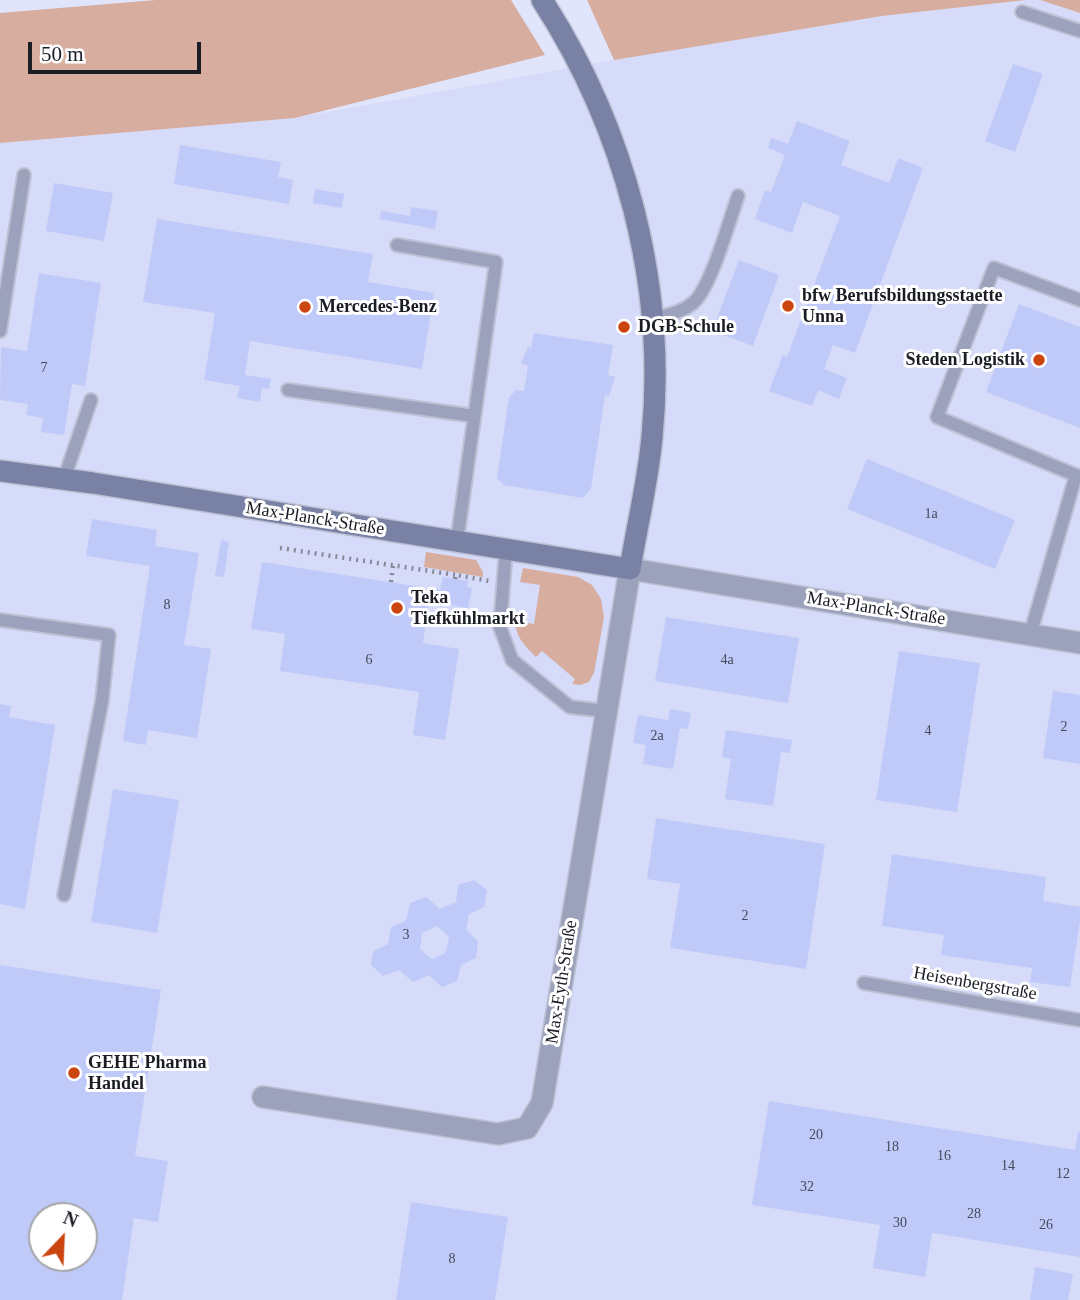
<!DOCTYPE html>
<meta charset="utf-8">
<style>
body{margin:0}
#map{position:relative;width:1080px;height:1300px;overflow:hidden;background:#e0e5fb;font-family:"Times New Roman",serif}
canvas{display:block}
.north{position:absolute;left:28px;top:1202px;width:70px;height:70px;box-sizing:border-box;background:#fff;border:2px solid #a4a5a8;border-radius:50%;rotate:23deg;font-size:19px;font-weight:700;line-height:28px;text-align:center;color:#1b1d25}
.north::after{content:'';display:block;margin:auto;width:24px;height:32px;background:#cc4511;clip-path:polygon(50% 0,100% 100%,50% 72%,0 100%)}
.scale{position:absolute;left:28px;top:42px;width:173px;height:32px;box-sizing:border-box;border:4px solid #1b1d25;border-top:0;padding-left:9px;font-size:21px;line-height:24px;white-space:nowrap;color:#1b1d25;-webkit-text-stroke:5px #fff;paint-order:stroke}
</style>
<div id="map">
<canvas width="1080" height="1300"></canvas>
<div class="north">N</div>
<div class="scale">50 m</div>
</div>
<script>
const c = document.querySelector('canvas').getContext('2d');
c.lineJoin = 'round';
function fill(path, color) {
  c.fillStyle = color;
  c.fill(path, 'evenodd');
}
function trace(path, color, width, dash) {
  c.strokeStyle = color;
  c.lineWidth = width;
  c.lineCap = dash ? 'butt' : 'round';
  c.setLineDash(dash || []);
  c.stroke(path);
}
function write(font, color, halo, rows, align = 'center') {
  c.font = font + ' "Times New Roman",serif';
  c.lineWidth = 6;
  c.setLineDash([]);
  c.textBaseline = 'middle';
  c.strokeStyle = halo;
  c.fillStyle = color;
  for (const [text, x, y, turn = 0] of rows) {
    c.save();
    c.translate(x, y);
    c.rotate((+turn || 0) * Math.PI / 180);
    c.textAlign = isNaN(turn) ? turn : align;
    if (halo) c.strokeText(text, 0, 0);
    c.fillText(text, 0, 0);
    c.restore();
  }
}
const built = new Path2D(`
 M1026,0H1040L1080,13V1300H0V143L295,118L647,54L882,16ZM42,1216H84V1258H42Z`);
const green = new Path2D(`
 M156,0H511L545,55L295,118L0,143V13Z
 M587,0H1026L882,16L614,60Z
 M1040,0H1080V13Z
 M426,552L476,560L483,572V577L424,567Z
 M523,568L578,577L592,585L601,599L604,617L594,673L589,682L580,685L572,684L575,679L542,651L536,657C525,646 516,638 515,621L534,624L540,585L520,582Z`);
const building = new Path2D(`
 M1013,64L1043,74L1015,152L985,141Z
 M797,121L850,141L841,165L889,183L898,158L923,168L855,353L833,345L824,369L847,378L839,399L818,390L812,406L769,391L783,355L787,357L840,216L803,202L792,233L755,219L765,190L771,192L785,155L768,148L771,138L788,144Z
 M180,145L281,162L278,177L293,180L289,204L174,184Z
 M54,183L113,193L104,241L46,231Z
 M315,189L344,194L342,208L313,203Z
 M411,207L438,211L435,229L380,219L381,211L410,216Z
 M157,219L373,254L368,282L434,293L422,369L250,341L245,375L271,379L269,389L262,388L260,402L237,398L240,386L204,380L215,313L143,302Z
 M739,260L779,275L753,346L712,331Z
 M39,273L101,283L85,386L72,384L64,435L41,432L43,418L26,415L28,404L0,400L1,347L27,351Z
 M1019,304L1080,327V428L986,392Z
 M534,333L613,345L608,375L615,377L609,396L605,395L591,489L583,498L504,485L497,478L509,397L516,390L524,391L528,366L521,363L528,347L531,348Z
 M867,459L1015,520L995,569L847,509Z
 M92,519L157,530L155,546L199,553L184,645L211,649L197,738L148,730L146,745L123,741L150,566L86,556Z
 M221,540L229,542L224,577L215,576Z
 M262,562L440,590L443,577L468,581L467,587L472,588L468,608L429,601L423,643L459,649L445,740L413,735L419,692L280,671L285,634L251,629Z
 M666,617L799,638L788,703L655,681Z
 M899,651L980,663L957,812L876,800Z
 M1053,691L1080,695V764L1043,758Z
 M0,704L11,706L9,717L55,725L25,909L0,904Z
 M670,709L691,713L688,729L680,728L673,769L643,764L646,745L633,743L638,715L668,720Z
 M726,730L792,740L790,753L781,752L773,806L725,799L731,759L722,757Z
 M113,789L179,800L157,933L91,922Z
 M656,818L825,844L806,969L670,948L680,884L647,879Z
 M892,854L1046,877L1043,901L1080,907V921L1070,987L1030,982L1032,968L941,955L944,935L882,926Z
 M474,880L487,890L484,907L469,914L466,930L478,941L476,958L461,965L457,981L442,987L429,975L413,982L399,970L383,976L371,965L373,951L388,944L391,927L406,921L410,903L426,897L440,909L456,902L458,885ZM437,926L449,937L446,953L432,959L420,949L422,933Z
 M0,965L161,990L135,1156L168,1161L158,1222L134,1218L122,1300H0ZM42,1216H84V1258H42Z
 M769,1101L1075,1150L1078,1132H1080V1257L932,1233L925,1277L873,1268L880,1225L752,1205Z
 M411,1202L508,1217L495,1300H396Z
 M1035,1267L1073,1274L1068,1300H1030Z`);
const path = new Path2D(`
 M280,548L456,575
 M455,579L456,575L489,581
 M391,582L393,565`);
const service = new Path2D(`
 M1022,12L1080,31
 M397,245L496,262L457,541
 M1080,300L994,268L937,417L1080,477
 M652,319C666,315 681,313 693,303C711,288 729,221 738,196
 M0,331L24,175
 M288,390L474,416
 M64,479L91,400
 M506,549L500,627L512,660L570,707L606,711
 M0,620L109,635L102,701L64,895
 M1030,635L1076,475
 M864,983L1080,1020`);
const minor = new Path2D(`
 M263,1097L498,1134L527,1128L542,1103L630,569L1080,643`);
const secondary = new Path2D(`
 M0,471L93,483L630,569C637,525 648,482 652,437C667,285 625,128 542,0`);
const markers = [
 [788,306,7,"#cc4511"],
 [305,307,7,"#cc4511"],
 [624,327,7,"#cc4511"],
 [1039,360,7,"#cc4511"],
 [397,608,7,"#cc4511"],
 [74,1073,7,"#cc4511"]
];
const numberNames = [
 ["7",44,368],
 ["1a",931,514],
 ["8",167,605],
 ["6",369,660],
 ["4a",727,660],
 ["2",1064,727],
 ["4",928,731],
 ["2a",657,736],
 ["2",745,916],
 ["3",406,935],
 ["20",816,1135],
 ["18",892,1147],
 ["16",944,1156],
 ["14",1008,1166],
 ["12",1063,1174],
 ["32",807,1187],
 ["28",974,1214],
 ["30",900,1223],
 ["26",1046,1225],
 ["8",452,1259]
];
const poiNames = [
 ["bfw Berufsbildungsstaette",802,296],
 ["Unna",802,317],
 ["Mercedes-Benz",319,307],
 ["DGB-Schule",638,327],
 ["Steden Logistik",1025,360,"right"],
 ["Teka",411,598],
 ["Tiefkühlmarkt",411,619],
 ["GEHE Pharma",88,1063],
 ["Handel",88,1084]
];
const streetNames = [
 ["Max-Planck-Straße",315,519,9],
 ["Max-Planck-Straße",876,609,9],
 ["Max-Eyth-Straße",562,982,-81],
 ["Heisenbergstraße",975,984,10]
];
fill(built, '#d5dbf8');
fill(green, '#d7ada0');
fill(building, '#c0caf9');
trace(service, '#bdc1d4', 16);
trace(minor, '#bdc1d4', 24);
trace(secondary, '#bdc1d4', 24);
trace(path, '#868999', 4.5, [2, 5]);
trace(service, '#9ca2bb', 12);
trace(minor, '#9ca2bb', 21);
trace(secondary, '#7981a5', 21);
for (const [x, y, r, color] of markers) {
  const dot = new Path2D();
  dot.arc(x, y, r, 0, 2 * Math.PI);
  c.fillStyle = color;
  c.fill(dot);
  trace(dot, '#fff', 2.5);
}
write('14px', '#44485a', null, numberNames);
write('bold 18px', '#1b1d25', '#fff', poiNames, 'left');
write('18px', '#1b1d25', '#fff', streetNames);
</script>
